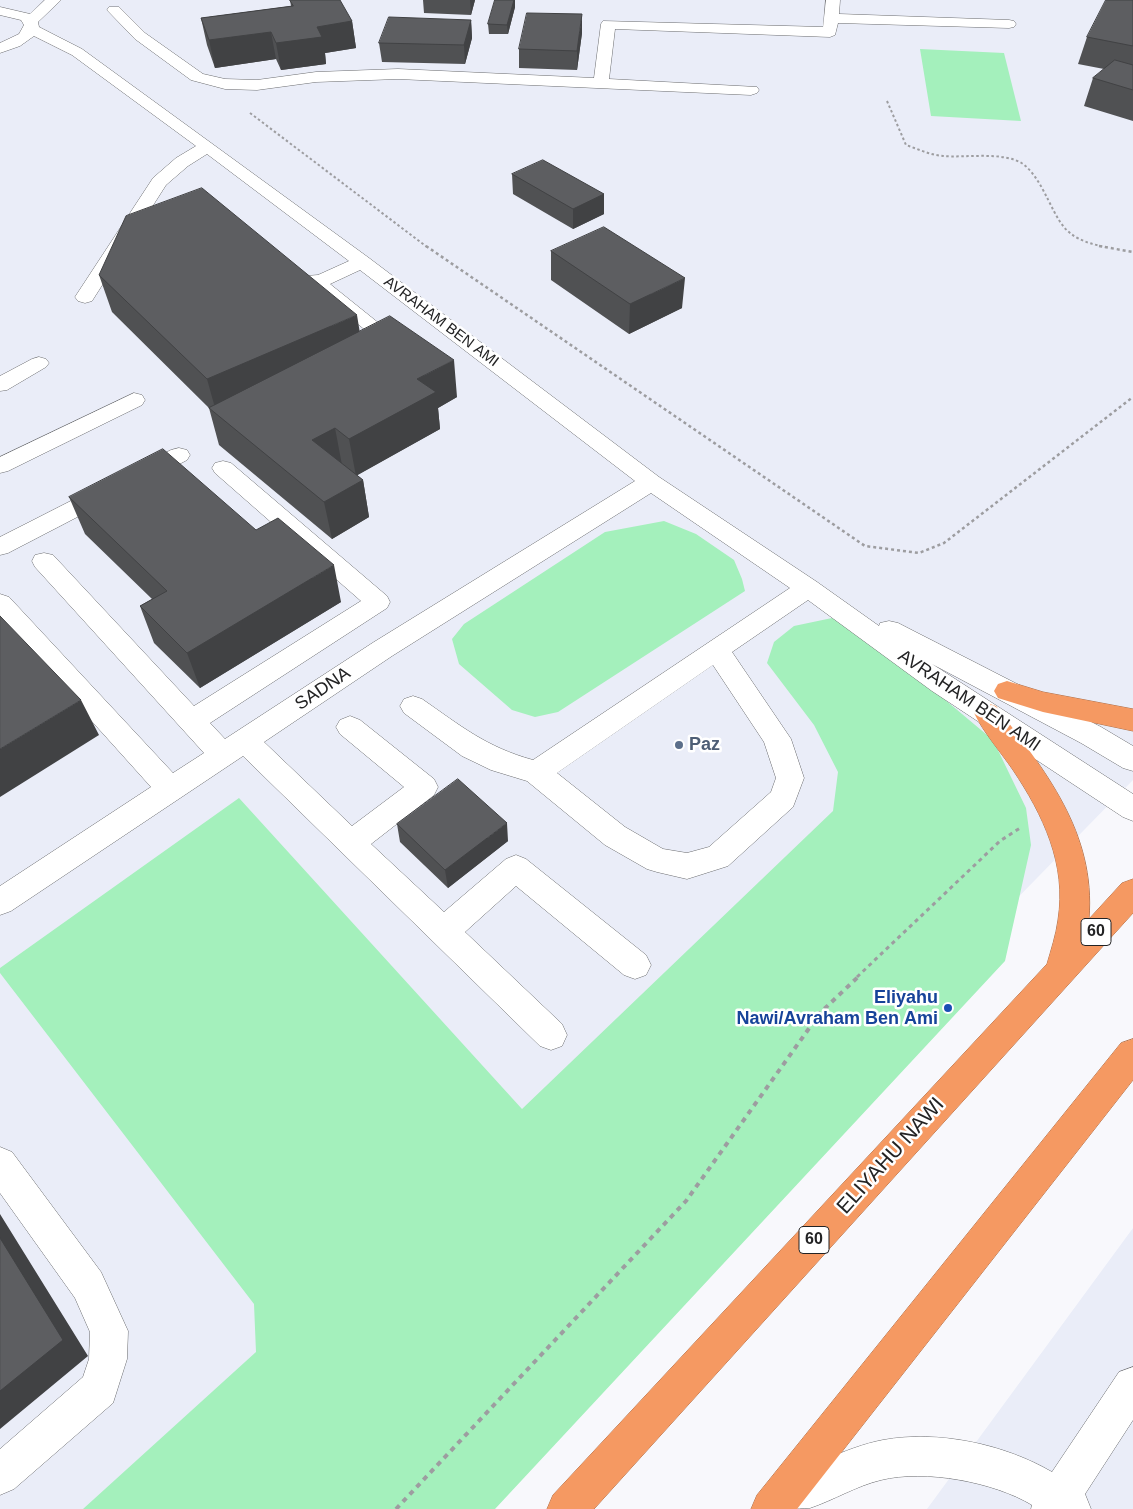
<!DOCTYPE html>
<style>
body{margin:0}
canvas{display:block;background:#f8f8fc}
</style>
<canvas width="1133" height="1509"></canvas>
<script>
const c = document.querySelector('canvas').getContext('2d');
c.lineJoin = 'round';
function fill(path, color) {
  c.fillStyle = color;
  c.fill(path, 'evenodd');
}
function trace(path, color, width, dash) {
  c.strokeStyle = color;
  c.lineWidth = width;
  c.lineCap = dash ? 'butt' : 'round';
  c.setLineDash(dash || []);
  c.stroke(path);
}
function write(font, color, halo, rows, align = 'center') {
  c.font = font + ' Arial,sans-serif';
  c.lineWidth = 5;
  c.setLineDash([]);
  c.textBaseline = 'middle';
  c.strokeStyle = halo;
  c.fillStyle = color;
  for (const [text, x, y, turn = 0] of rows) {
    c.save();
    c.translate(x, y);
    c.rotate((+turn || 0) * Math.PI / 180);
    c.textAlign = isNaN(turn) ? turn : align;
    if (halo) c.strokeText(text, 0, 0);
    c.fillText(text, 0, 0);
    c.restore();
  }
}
const built = new Path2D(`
 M0,0H1133V780L419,1509H0Z
 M1133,1228V1509H927Z`);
const green = new Path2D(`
 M920,49L1004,53L1021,121L931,116Z
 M664,521L696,534L734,560L742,579L745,591L558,712L535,717L512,710L459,664L452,639L464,624L605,532Z
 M832,618L869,636L993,740L1026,808L1031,845L1005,961L495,1509H83L256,1352L254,1304L0,973V968L239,798L522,1109L833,811L838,772L814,725L767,663L774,642L794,626Z`);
const pathFar3 = new Path2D(`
 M887,101L906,145C918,149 930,155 943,156C965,158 1004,151 1023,164C1031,170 1037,179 1042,188C1061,223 1061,238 1105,247
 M250,113L427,247`);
const pathFar2 = new Path2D(`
 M426,246L865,546L919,553L944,543L1133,397
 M1099,246L1133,252`);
const pathFar1 = new Path2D(`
 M857,977L1000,841L1020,828`);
const path = new Path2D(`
 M396,1509L686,1201L820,1013L859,976`);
const minor = new Path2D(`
 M45,0H61L38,22L39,27L82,49L369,258L659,477L817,582L879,626L880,623L889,621L898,623L1101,727L1133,746V771L1123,768L1081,743L932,664L1133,794V821L1123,817L932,691L808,600L732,652L791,739L804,778L793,807L728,866L687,879L657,872L647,869L605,845L527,781L491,770L462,756L404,713L400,706L404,699L413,696L422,699C461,726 486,747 533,760L790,588L651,493L392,656L264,742L352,826L404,787L340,734L336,727L340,720L350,716L360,720L434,779L438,787L434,795L371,844L444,912L506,859L516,855L526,859L646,955L651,965L646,975L635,979L624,975L516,886L465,932L562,1024L567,1035L562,1046L551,1050L540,1046L243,756L11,911L0,915V886L151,787L0,619V594L9,597L173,773L204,753L35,567L32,561L35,555L44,553L53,555L194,706L361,601L215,473L212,468L215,463L223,461L231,463L387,596L390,602L387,608L210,723L225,739L374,642L635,481L360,270L330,284L401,341L398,345L391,347L384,345L303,280L306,276L318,275L349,261L207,154L188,166L166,185L92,301L85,303L78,301L75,297L153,178L176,158L196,146L72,55L34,36L20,46L0,53V43L19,34L24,25L21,20L0,15V7L30,14ZM713,665L764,742L776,778L771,792L709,847L687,853L663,849L625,827L557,773Z
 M826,0H840L839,14L1009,20L1014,21L1016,24L1014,27L1009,28L838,23L835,35L830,37L615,29L609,79L757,87L759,90L757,93L751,95L398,79L316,82L257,90L225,89L191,80L135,39L107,10L109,7H119L145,33L203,74L225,79L257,80L316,72L398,69L594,78L601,24L603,21L823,27Z
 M39,357L46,359L49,363L46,367L7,390L0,391V376L32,359Z
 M134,393L142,395L145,400L142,405L8,471L0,473V457Z
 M179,448L187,450L190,455L187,460L8,553L0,555V537L171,450Z
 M0,1147L12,1152L101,1272L128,1331L127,1359L113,1403L14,1489L0,1495V1449L83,1377L89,1359L90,1332L75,1298L0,1193Z
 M1133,1367V1420L1085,1494L1091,1509H1031L1032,1505C994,1482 925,1469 881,1480C856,1486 834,1500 810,1508C797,1509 778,1509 764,1509L761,1501L767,1487C801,1471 846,1447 883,1440C938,1430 1004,1444 1052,1472L1119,1372Z`);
const highway = new Path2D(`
 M1007,681L1043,692L1133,709V731L1043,712L998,698L994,691L998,684Z
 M987,703L996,706C1045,771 1096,832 1089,919L1122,883L1133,879V913L594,1509H547L553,1495L1047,964C1051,950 1056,935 1058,920C1067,864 1043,815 1013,770C1000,751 984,733 974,713L978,706Z
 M1133,1039V1080L797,1509H751L757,1495L1121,1043Z`);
const wall = new Path2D(`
 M290,0L352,21L356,48L325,53L326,64L281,70L276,59L215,68L207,45L201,18L291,6Z
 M423,0H475L471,15L424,13Z
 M495,0H515V7L508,34H489L488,24Z
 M1133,0V121L1084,106L1093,78L1104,69L1078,64L1087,37Z
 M471,20L472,38L465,64L382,62L379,43Z
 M582,33L577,70L519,68V49Z
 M512,174L604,194V214L573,229L513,194Z
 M551,251L682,308L629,334L551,280Z
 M99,275L359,332L457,397L438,408L440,429L357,475L363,480L369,517L332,539L219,445L209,408L112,312Z
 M69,497L256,530L341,602L200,688L154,643L140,606L152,599L85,534Z
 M397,824L508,841L448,888L400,842Z`);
const shadedWall = new Path2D(`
 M470,0H475L471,15Z
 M514,0H515V7L508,34L507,25Z
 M582,14V33L577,70V51Z
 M471,20L472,38L465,64L464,45Z
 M352,21L356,48L325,53L326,64L281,70L276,43L317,27Z
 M271,32L276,59L215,68L209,40Z
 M604,194V214L573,229V209Z
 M685,278L682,308L629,334L630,304Z
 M357,315L363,352L217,415L207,379Z
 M454,360L457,397L438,408L440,429L356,476L349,439L417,379Z
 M335,428L342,465L312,440Z
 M363,480L369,517L332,539L324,502Z
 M334,565L341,602L200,688L187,653Z
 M81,700L99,735L0,797V749Z
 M507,823L508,841L448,888L445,870Z
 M0,1214L88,1356L0,1429Z`);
const building = new Path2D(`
 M290,0H340L352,21L317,27L322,37L276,43L271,32L209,40L201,18L293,6Z
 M495,0H514L507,25L488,24Z
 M1106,0H1133V46L1087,37Z
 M527,13L582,14L577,51L519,49Z
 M389,17L471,20L464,45L379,43Z
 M1115,60L1133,65V90L1093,78Z
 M543,160L604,194L573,209L512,174Z
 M202,188L357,315L207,379L99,275L126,216Z
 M604,227L685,278L630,304L551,251Z
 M390,316L454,360L417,379L436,392L349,439L335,428L312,440L363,480L324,502L209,408Z
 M163,449L256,530L278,518L334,565L187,653L140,606L167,591L69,497Z
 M0,616L81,700L0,749Z
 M458,779L507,823L445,870L397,824Z
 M0,1238L63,1340L0,1391Z`);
const markers = [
 [679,745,5,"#5c6f8a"],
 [948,1008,5,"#1a4fb4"]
];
const farStreetnames = [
 ["AVRAHAM BEN AMI",441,322,37]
];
const shields = [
 [1096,932,30],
 [814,1240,30]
];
const shieldNames = [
 ["60",1096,932],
 ["60",814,1240]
];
const streetNames = [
 ["SADNA",323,689,-34],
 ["AVRAHAM BEN AMI",969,701,34]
];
const serviceNames = [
 ["Paz",689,745]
];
const transitNames = [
 ["Eliyahu",938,998],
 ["Nawi/Avraham Ben Ami",938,1019]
];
const nearStreetnames = [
 ["ELIYAHU NAWI",891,1156,-48]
];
fill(built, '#eaedf8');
fill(green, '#a4f0bc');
trace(minor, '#6c6d70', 1);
trace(highway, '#ac704c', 1);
trace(pathFar3, '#9d9da0', 2, [2.5, 2.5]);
trace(pathFar2, '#9d9da0', 2.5, [3, 3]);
trace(pathFar1, '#9d9da0', 3, [4, 4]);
trace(path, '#9d9da0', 4, [5, 5]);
fill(minor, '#fff');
fill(highway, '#f59962');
fill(wall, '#505153');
fill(shadedWall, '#414244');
fill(building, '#5d5e61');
trace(building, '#414244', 1);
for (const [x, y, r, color] of markers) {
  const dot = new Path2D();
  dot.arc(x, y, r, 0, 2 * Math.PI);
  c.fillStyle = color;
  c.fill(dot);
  trace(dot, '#fff', 2);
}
write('15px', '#232324', '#fff', farStreetnames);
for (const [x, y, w] of shields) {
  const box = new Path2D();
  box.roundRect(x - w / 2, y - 13.5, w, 27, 4);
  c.fillStyle = '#fff';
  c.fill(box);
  trace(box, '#232324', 1);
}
write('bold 16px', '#232324', null, shieldNames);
write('18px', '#232324', '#fff', streetNames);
write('bold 18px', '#4e5e75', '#fff', serviceNames, 'left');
write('bold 18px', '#164399', '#fff', transitNames, 'right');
write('21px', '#232324', '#fff', nearStreetnames);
</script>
